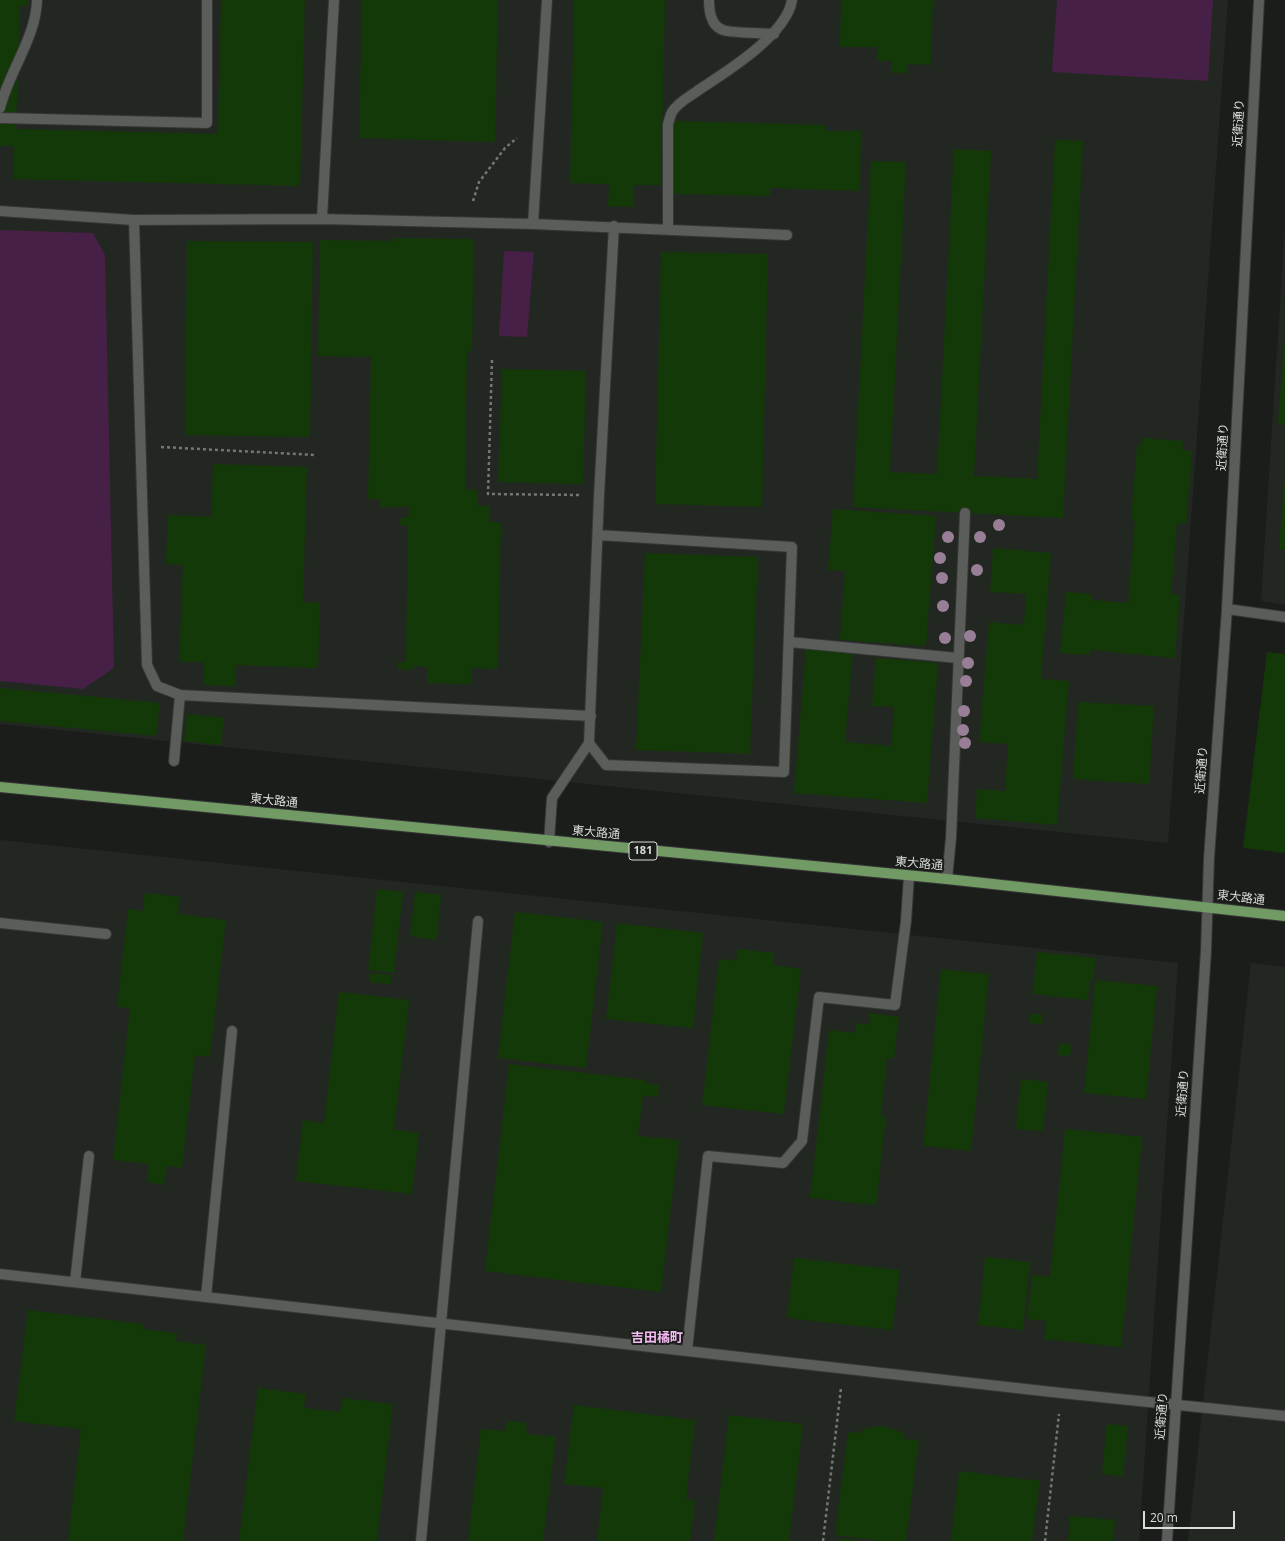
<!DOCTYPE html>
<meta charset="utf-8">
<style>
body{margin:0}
#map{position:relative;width:1285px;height:1541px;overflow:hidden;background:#1b1d1a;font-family:"Open Sans",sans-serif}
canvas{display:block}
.scale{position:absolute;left:1143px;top:1511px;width:92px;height:18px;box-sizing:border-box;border:2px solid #dbdddb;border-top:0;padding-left:5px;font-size:12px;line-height:14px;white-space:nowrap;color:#dbdddb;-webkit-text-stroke:3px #1b1d1a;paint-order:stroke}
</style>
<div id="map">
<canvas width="1285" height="1541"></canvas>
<div class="scale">20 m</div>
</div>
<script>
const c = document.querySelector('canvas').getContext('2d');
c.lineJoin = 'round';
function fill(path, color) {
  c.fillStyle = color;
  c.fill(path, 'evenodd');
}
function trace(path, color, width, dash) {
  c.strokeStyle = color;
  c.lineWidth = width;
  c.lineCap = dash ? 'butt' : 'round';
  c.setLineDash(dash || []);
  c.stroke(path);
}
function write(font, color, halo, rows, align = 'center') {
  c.font = font + ' "Open Sans","Noto Sans JP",sans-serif';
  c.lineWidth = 4;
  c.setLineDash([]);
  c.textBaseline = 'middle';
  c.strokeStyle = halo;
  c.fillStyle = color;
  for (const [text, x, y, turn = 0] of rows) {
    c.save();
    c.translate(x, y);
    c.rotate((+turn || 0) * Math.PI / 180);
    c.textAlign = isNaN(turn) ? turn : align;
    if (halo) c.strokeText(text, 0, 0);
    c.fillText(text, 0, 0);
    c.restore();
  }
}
const built = new Path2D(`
 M0,0H1228L1168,843L0,724Z
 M1285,226V605L1261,601Z
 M0,840L1178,963L1139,1541H0Z
 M1251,963L1285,967V1541H1188Z`);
const green = new Path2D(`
 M1057,0H1213L1208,81L1052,72Z
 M0,230L93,233L105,255L114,668L83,689L0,681Z
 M504,251L534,252L527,337L499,336Z`);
const building = new Path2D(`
 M0,0H28V6H20L16,129L218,134L221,0H305L300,186L14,179V146H0Z
 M362,0H498L495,142L359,138Z
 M574,0H665L661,185H634V207L608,206L609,184L570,183Z
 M841,0H933L931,65L908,64V73H891V61H877L878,47H840Z
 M674,121L826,125V131H861L860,191L770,188V196L672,194Z
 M1055,140L1083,141L1063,518L853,507L871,161L906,162L890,472L937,474L954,149L991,151L974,476L1037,479Z
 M394,238L474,239L472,351H467L465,489L477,490V506H490V522L501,523L498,669L472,668L471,684L427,683V667L414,666V670L398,669V662H406L408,525H400L401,518L408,517L409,507H379L380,499H368L371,357L318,356L320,240L394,241Z
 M187,241L313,242L310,437L185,435Z
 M661,252L768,254L762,507L655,504Z
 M1284,343H1285V425L1278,424Z
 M502,369L586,371L583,484L498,482Z
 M1142,438L1183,441L1182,450L1192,451L1186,524L1177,523L1171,594L1180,595L1175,658L1090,650V655L1060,653L1066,592L1092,594V600L1128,603L1135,520H1131L1137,445L1141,446Z
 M213,464L307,467L303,602L320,603L318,668L236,665L235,686L203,685L204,662H179L183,565L166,564L168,515L211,517Z
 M1284,482L1285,483V550L1279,549Z
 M833,509L936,516L926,646L840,640L845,571L828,570Z
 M993,548L1051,553L1041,679L1069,681L1057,825L975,818L977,789L1005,791L1008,744L979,742L989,622L1024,625L1026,594L990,592Z
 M645,553L758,557L750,754L636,750Z
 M806,648L853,651L845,742L891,746L894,707L872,706L876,658L938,663L927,803L794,793Z
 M1267,652L1285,654V853L1243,848Z
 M0,688L160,703L156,736L0,721Z
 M1078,702L1154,706L1149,784L1073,779Z
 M187,714L224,718L221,745L184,741Z
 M377,889L403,892L394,973L368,970Z
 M415,892L441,895L436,940L410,936Z
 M145,893L180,897L178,914L226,920L210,1057L195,1055L182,1168L166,1166L164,1185L147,1182L149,1164L113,1160L130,1008L117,1007L128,909L143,911Z
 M515,912L603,922L586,1068L498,1058Z
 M617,923L703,933L693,1028L606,1019Z
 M738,949L774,953L773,965L801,969L784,1114L702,1105L719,959L736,961Z
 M1037,952L1096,958L1093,980H1090L1088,1000L1033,994Z
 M941,969L989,974L971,1151L923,1146Z
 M370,973L391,975V984L369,982Z
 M1095,980L1157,986L1146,1099L1084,1093Z
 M339,992L409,1000L394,1130L419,1133L412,1194L296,1181L303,1120L324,1123Z
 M870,1013L899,1017L894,1058H887L881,1116L886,1117L876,1205L810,1198L829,1030L855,1033L856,1023L869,1025Z
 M1030,1014L1043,1015L1042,1024L1029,1023Z
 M1059,1043L1072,1045L1070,1056L1058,1055Z
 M509,1064L645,1080V1083L659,1085L658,1097L643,1095L638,1136L679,1140L661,1292L485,1271Z
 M1021,1079L1048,1082L1043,1131L1016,1129Z
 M1065,1129L1142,1137L1121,1347L1044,1339L1046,1321L1027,1319L1032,1275L1050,1277Z
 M985,1257L1030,1262L1023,1330L978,1325Z
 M794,1258L900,1270L892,1330L787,1318Z
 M28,1310L143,1324V1329L177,1333L176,1341L206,1345L183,1541H68L81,1429L14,1421Z
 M258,1388L306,1394L304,1408L340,1412L342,1398L393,1404L377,1541H239Z
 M574,1405L695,1420L686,1499L695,1500L690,1541H597L603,1488L564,1484Z
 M729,1415L803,1424L789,1541H714Z
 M507,1421L527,1423L526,1434L556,1437L543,1541H468L481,1429L505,1431Z
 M1107,1424L1128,1426L1123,1476L1102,1474Z
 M883,1426L901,1432L905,1435L904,1439L919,1440L906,1541H881L835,1535L848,1432L862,1433V1430L867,1428Z
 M959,1471L1040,1481L1032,1541H951Z
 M1070,1516L1115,1520L1113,1541H1068Z
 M839,1538L856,1540V1541H838Z`);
const path = new Path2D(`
 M473,201L479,182L505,148L517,138
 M492,360L488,494L579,495
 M161,447L316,455
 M823,1541L841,1388
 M1045,1541L1059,1414`);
const lane = new Path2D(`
 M709,0C709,11 711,26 723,30C730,33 764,33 774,34
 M0,108C9,71 36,38 37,0
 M0,118L207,123V0
 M0,211L134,220L322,219L533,224L787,235
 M322,219L334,0
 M134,220L147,665L157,686L180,695L591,716
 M533,224L547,0
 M668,229V124C669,121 670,116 672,112C678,102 691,96 700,89C728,71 787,34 792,0
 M1227,609L1285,617
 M789,642L958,658
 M589,743L606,765L784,772L792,547L598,535
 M174,761L180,695
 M549,842L552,798L589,743L599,496L614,226
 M947,879L951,838L965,513
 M0,923L106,934
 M0,1274L1061,1393L1285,1416
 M75,1282L89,1156
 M206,1297L232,1031
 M687,1351L708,1156L783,1163L802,1141L819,997L895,1005L906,921L909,876
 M421,1541L478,921`);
const secondary = new Path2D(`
 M1167,1541L1206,951L1209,858L1227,609L1259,0`);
const primary = new Path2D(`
 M0,787L947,879L1285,916`);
const trees = [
 [999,525],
 [948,537],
 [980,537],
 [940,558],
 [977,570],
 [942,578],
 [943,606],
 [970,636],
 [945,638],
 [968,663],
 [966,681],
 [964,711],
 [963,730],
 [965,743]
];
const shields = [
 [643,851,28]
];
const shieldNames = [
 ["181",643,851]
];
const streetNames = [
 ["近衛通り",1239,123,-87],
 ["近衛通り",1223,447,-87],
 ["近衛通り",1202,770,-86],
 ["東大路通",274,801,6],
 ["東大路通",596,833,5],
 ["東大路通",919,864,5],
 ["東大路通",1241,898,7],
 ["近衛通り",1183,1093,-86],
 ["近衛通り",1162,1416,-86]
];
const neighbourhoodNames = [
 ["吉田橘町",657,1338]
];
fill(built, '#222821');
fill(green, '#462046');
fill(building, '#143908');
trace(lane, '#353635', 12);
trace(secondary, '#353635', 12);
trace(primary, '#353635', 12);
trace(path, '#757775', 2.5, [3, 3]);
trace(lane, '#5b5d5a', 10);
trace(secondary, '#5b5d5a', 10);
trace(primary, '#719a65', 10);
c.fillStyle = '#987e96';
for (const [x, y] of trees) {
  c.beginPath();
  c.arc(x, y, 6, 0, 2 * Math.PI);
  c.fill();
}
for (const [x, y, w] of shields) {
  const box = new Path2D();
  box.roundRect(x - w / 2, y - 9, w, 18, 3);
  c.fillStyle = '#1b1d1a';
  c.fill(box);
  trace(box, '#dbdddb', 1);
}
write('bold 11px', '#dbdddb', null, shieldNames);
write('12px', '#dbdddb', '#1b1d1a', streetNames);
write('bold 13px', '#f4baf3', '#1b1d1a', neighbourhoodNames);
</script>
